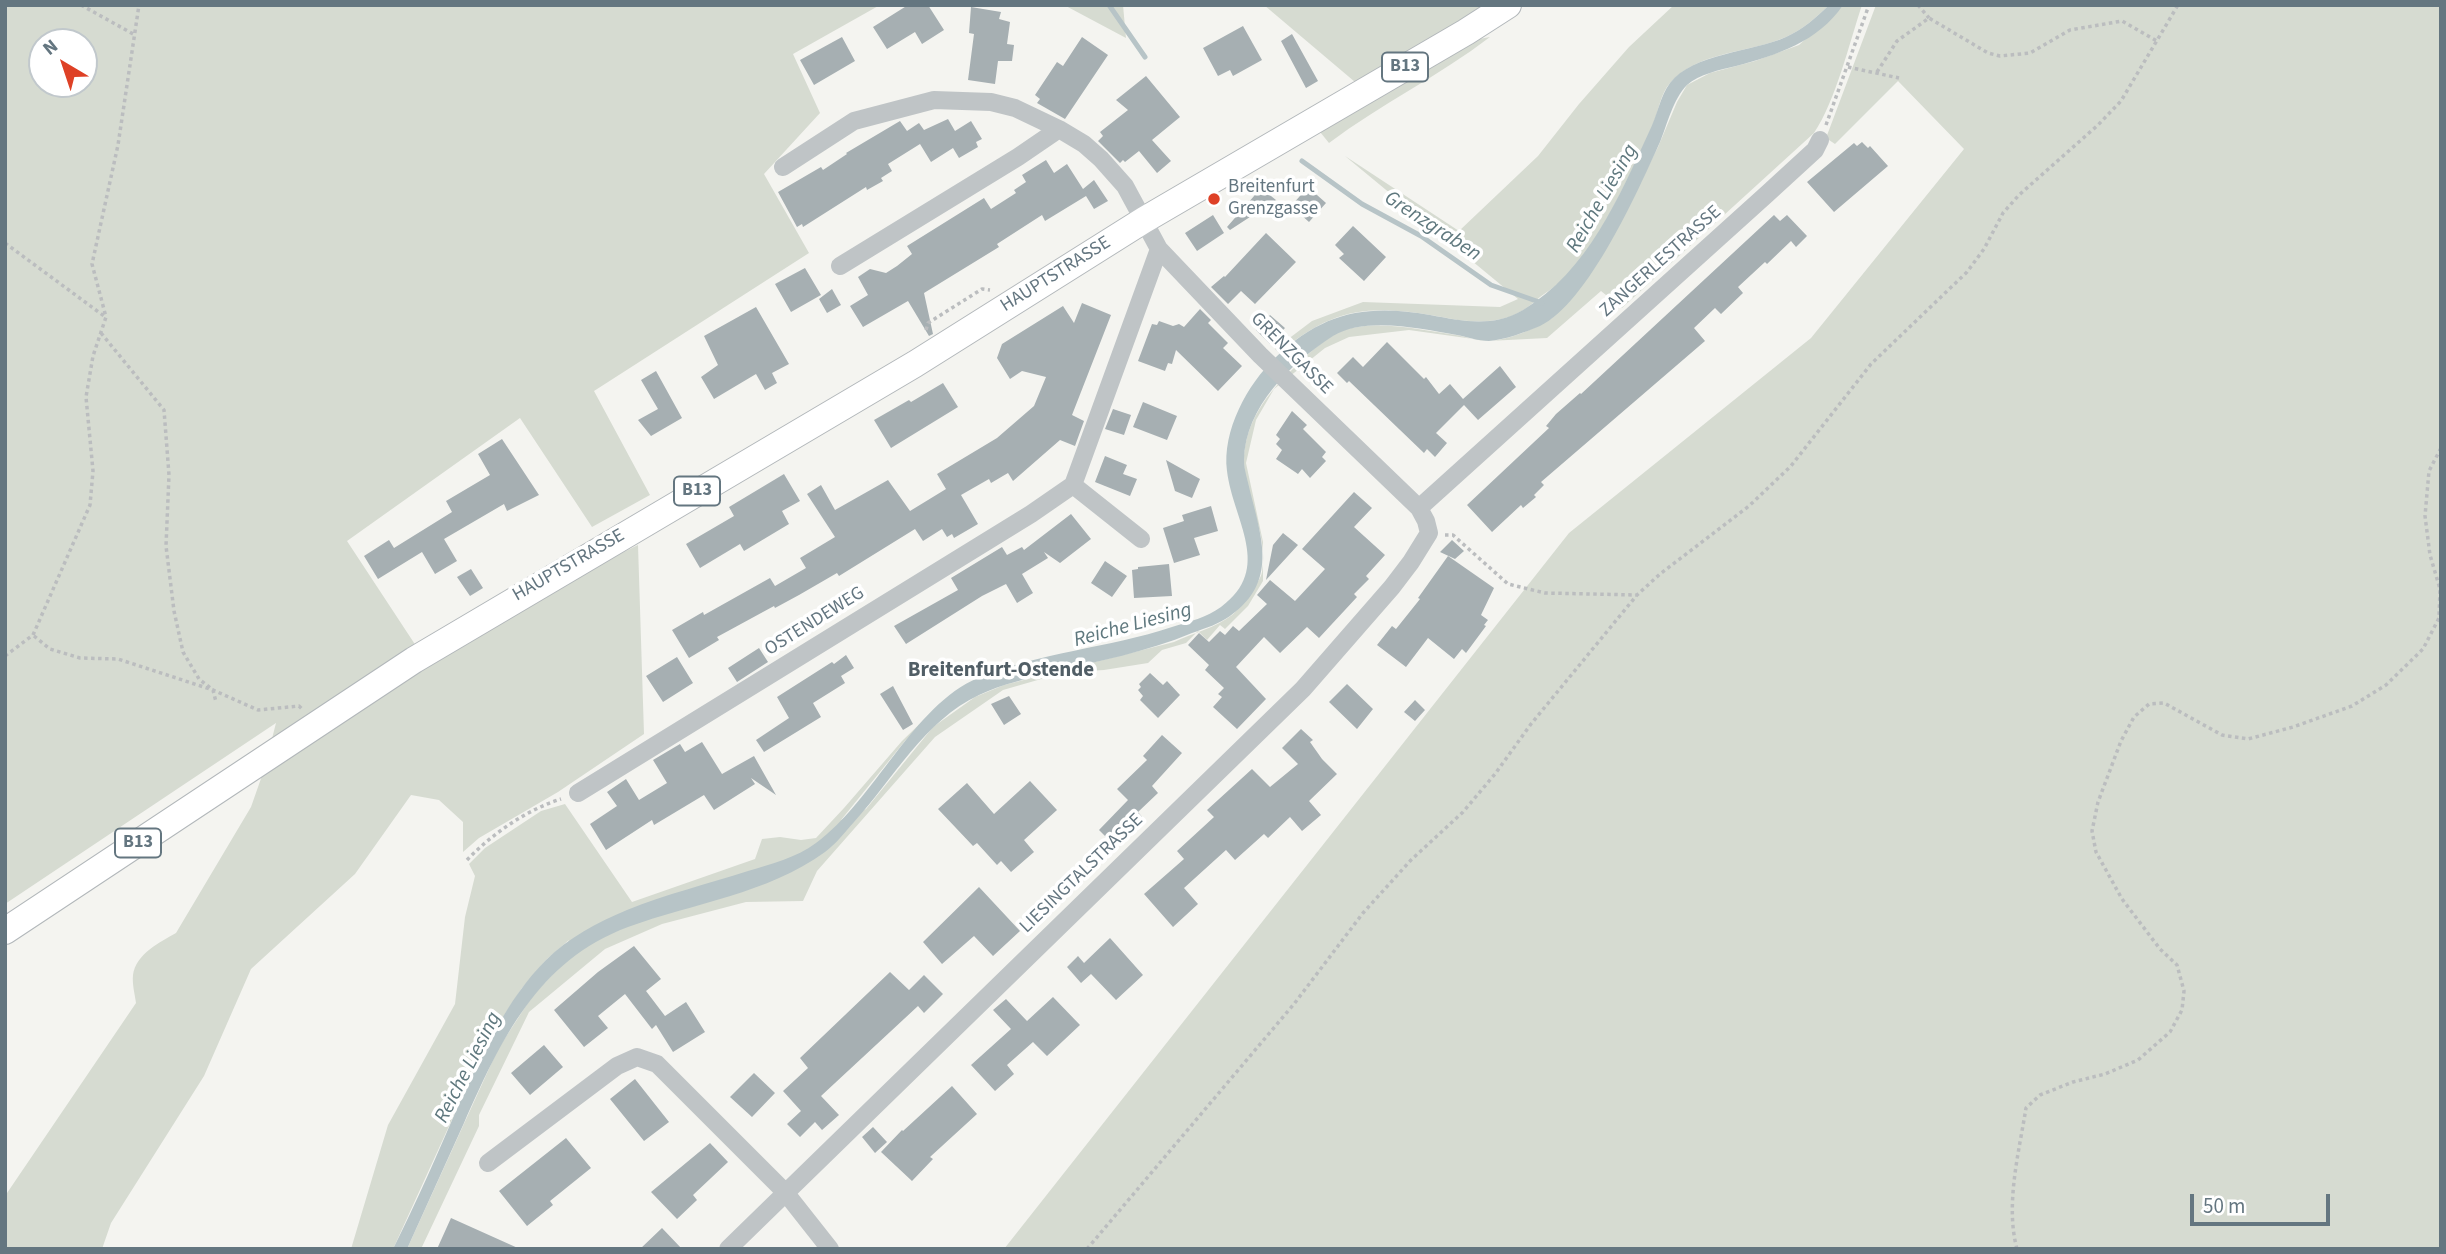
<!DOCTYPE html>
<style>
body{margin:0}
#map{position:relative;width:2446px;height:1254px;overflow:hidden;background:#f4f4f0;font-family:"Source Sans 3",sans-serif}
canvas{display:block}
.frame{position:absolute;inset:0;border:7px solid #647680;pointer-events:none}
.north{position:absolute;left:28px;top:28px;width:70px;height:70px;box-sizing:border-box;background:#fff;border:2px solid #c1c8cc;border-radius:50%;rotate:321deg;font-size:19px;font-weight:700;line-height:28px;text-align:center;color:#647680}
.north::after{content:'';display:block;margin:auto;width:24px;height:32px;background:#de4126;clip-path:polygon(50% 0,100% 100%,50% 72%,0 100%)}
.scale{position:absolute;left:2190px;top:1194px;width:140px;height:32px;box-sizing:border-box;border:4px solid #647680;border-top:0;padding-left:9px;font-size:21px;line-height:24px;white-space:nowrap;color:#647680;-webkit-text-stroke:5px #fff;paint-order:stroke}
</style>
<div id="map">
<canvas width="2446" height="1254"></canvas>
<div class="frame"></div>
<div class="north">N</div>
<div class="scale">50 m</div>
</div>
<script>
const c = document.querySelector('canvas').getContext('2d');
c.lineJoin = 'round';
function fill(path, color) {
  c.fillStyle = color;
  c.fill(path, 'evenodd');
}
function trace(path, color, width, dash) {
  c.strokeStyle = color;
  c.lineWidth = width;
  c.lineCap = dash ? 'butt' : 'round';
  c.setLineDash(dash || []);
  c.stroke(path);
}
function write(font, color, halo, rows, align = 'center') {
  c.font = font + ' "Source Sans 3",sans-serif';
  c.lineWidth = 7;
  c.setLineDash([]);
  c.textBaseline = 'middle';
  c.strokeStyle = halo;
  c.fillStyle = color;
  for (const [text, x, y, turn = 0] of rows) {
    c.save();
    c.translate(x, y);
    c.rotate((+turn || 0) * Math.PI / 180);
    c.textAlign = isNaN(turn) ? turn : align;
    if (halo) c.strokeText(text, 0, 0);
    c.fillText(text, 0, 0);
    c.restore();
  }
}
const green = new Path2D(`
 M5,5H880L793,54L820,113L764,174L809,253L594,391L650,495L592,527L520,418L347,541L420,652L638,545L644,734L558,792L479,838L463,852V822L439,800L411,795L355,874L251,969L204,1076L111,1223L102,1249H5V1196L136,1003C135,995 132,984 133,975C136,954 160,942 176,933L251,807L264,770L276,723L5,904ZM42,42H84V84H42Z
 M1064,5H1123L1126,38Z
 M1264,5H1491L1355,82Z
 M1674,5H1829C1817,17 1802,30 1786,37C1750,53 1698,51 1670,83C1660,94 1658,114 1652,127C1630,174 1602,240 1565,277C1558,285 1548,291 1540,297C1531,305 1521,313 1509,317C1484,325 1461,321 1436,316C1369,304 1332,308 1279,353L1275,349L1312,321L1363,302L1500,307L1518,299L1345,156L1459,231L1538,156L1579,104L1629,47Z
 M1843,5H1862C1849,44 1836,100 1814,133L1622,308L1601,291L1547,338L1488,341L1409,330L1349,337L1325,348L1274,389L1256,420L1246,463L1263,542V581L1248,606L1225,629L1220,625L1207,640L1198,631L1186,643L1162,650L1148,663L1104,670L1062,673L1003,690L935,737L817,871L803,901L746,902L662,924L605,949L529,1012L479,1115V1126L421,1249H407L498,1049L533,995L552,975L569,940L547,959L522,988L503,1017L480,1058L393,1249H351L388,1125L455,1004L465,917L475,876L469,864L485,848L541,811L565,804L632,902L755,859L762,839L780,837L801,840L816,838L844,808L902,741L937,707L905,741L841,820L866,809L933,727L975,697L1004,685L1174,642C1193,633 1215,628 1232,615C1238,610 1243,601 1248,594C1252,588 1261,580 1262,572C1269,535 1245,499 1244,463C1243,424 1268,392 1295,367C1309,353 1331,332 1351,328C1385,321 1423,330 1456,335C1466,337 1478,341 1488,341C1509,340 1535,329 1552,318L1615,232L1658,147L1677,102L1687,85L1710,73L1755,61L1799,45Z
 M1876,5H2441V1249H1004L1569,533L1811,338L1964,149L1898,81L1835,144L1826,138Z
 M1490,37C1439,76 1381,104 1329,143L1316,127L1468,41Z`);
const water = new Path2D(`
 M1829,5H1843C1818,42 1777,55 1736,66C1720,70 1699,74 1687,85C1673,99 1667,125 1660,142C1638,191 1588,303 1540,326C1526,332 1504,340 1489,341C1479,341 1467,337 1457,335C1422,329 1366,316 1333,336C1291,363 1245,407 1244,460C1244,470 1248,481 1250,491C1262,539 1278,582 1230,616C1219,624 1206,628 1192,633C1147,652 1098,661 1050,673C1026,679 1002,684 979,695C924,721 894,778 854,822C845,832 836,844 825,852C767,894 694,903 628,927C537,961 501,1040 464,1123C445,1165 426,1207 407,1249H393C417,1201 438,1153 459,1104C483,1053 506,1000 546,960C568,938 598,922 627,910C666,894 708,884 748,871C771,864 796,858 816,843C874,801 913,705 978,678C1040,652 1109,648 1172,627C1189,622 1207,617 1221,607C1274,568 1233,521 1227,471C1222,431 1247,385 1275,358C1323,312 1366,304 1430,315C1463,321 1492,328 1523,310C1588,271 1619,197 1649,132C1657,117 1660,96 1670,83C1693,53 1753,52 1786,37C1802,30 1817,17 1829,5Z`);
const stream = new Path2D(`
 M1109,5L1145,57
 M1302,161L1362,204L1421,236L1491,285L1542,303`);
const building = new Path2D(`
 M908,5H928L944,30L922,44L915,32L887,49L873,27Z
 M971,7L1001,12L999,19L1010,22L1007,44L1014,45L1012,61H998L995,84L968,80L974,34L969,33Z
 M1243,26L1262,60L1233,76L1230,70L1218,76L1203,48Z
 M1292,34L1318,81L1306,88L1281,41Z
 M842,37L855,61L814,85L800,60Z
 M1082,37L1108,55L1065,119L1037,103L1040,99L1035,95L1057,62L1063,66Z
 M1146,76L1180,117L1152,140L1171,161L1157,173L1139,151L1125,162L1123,160L1120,163L1098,141L1103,136L1100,132L1128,110L1116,100Z
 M948,119L955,131L971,121L982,139L976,142L978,147L959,158L953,148L931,162L920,144L888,164L892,171L881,178L883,181L867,190L866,187L803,227L802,224L797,227L778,192L821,167L823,170L847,154L846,153L900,121L907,131L919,123L924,130Z
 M1862,142L1868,148L1870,146L1888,166L1834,212L1807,182L1854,143L1857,146Z
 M1046,160L1054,173L1067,164L1083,189L1094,180L1108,201L1094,209L1086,196L1045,221L1042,215L997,244L999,247L924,293L933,334L929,336L908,301L863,327L850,306L868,295L858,277L870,269L886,273L897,266L912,254L907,246L984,198L991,209L1016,193L1014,190L1026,182L1022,175Z
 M1308,187L1326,203L1309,222L1291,206Z
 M1261,188L1276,200L1230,230L1227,227Z
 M1213,215L1224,233L1197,251L1185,233Z
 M1774,215L1780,221L1787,215L1807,236L1796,247L1791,241L1767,264L1765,262L1738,287L1743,293L1721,314L1715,308L1694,328L1705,341L1541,482L1544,485L1534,495L1536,497L1523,508L1521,505L1492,532L1467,505L1549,428L1546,426L1556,414L1580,393L1581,394Z
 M1353,226L1386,257L1364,281L1339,258L1344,254L1335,245Z
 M1266,233L1296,262L1255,304L1241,291L1228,304L1211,287L1224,276L1225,277Z
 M805,268L821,295L791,312L775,284Z
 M832,289L841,305L827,313L819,299Z
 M1082,303L1111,315L1072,415L1084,421L1075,446L1060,440L1013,481L1008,473L991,483L989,479L961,495L978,524L954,538L952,534L947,537L942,529L923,541L915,529L839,576L837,573L799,595L775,608L774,606L717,637L719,640L689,658L672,630L703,612L704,615L770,578L775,586L806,568L800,558L835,537L807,494L821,485L835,510L888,480L910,511L946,489L937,474L997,438L1034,406L1046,377L1022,371L1010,379L997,358L1002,344L1063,306L1074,323Z
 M756,307L789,364L772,373L777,383L765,390L756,374L714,399L701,377L718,365L704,336Z
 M1200,309L1211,320L1208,323L1228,343L1223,348L1242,366L1218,391L1176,350L1172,364L1168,363L1165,371L1138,361L1152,324L1157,325L1159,321L1173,326L1179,324L1184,327Z
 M1270,315L1285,328L1270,344L1256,330Z
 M1387,342L1424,379L1426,377L1439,394L1450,384L1463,399L1500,366L1516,387L1478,420L1464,405L1436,433L1447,443L1435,457L1427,449L1424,453L1349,381L1347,383L1337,373L1353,357L1363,367Z
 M1311,362L1323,375L1313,385L1300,373Z
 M656,371L682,418L651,436L638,420L658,409L641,380Z
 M943,383L958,407L891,448L874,420L909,400L911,402Z
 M1143,402L1177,416L1167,440L1133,427Z
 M1113,409L1131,415L1124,435L1105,429Z
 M1292,411L1307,425L1303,429L1326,452L1322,457L1326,461L1310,478L1302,469L1298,474L1276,459L1282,450L1276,444L1280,439L1276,435Z
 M502,439L539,495L507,511L504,504L444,539L457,561L435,574L422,552L378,579L364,556L389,540L394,548L452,512L446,501L490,475L478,454Z
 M1105,456L1127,465L1123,474L1137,479L1130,496L1095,482Z
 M1166,460L1200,479L1192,498L1175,491Z
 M784,474L800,501L782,511L789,524L744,551L740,544L700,568L686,544L734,516L729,507Z
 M1354,492L1372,508L1354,527L1385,555L1366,576L1369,579L1354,594L1357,597L1319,638L1307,627L1280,653L1264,637L1236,667L1266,699L1237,729L1213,707L1222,697L1218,694L1224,688L1205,670L1209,665L1188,645L1199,633L1209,642L1220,631L1225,635L1233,626L1239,631L1267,604L1257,595L1270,580L1295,601L1325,569L1302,549Z
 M1211,506L1218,531L1194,538L1200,555L1174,563L1163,528L1184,521L1182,515Z
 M1071,514L1091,539L1060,563L1044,552L1048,558L1022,574L1033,593L1017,603L1006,584L982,596L906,644L894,626L958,590L951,578L1002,547L1007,555L1022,547L1024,550Z
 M1283,533L1298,545L1266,580L1273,545Z
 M1452,540L1464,551L1455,559L1440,552Z
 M1448,556L1494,588L1481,615L1488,620L1484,625L1486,626L1466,653L1462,649L1454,659L1428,638L1406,667L1377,645L1392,626L1396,629L1420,599L1418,598Z
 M1105,561L1127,576L1112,597L1091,583Z
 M1169,564L1172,596L1134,598L1132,570L1138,569V567Z
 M471,569L483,588L470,596L457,577Z
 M759,648L768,662L737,682L728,668Z
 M846,655L854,668L841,676L845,683L813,703L821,717L764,752L756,740L789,718L777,697L832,662L834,664Z
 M677,657L693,683L663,702L646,676Z
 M1150,673L1163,685L1167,681L1180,695L1158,718L1140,700L1143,696L1138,690L1141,687L1139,684Z
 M1347,684L1373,709L1357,729L1329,702Z
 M893,686L913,724L903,730L880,694Z
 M1009,696L1021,714L1004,725L991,704Z
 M1415,700L1425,710L1415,721L1404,712Z
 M1301,729L1313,740L1310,742L1322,759L1337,774L1309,801L1321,815L1302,831L1290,817L1268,838L1264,834L1235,860L1226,850L1184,888L1198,904L1173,927L1144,894L1184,859L1177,851L1214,817L1207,810L1252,769L1270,787L1298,764L1282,748Z
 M1162,735L1182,753L1152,786L1158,793L1138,812L1143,818L1115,846L1099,830L1128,800L1117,789L1147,760L1143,756Z
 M702,742L722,774L754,756L776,795L751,778L755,784L714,810L704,795L654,825L652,820L606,850L590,824L617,806L607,792L626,779L639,800L667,783L653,760L680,744L685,752Z
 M1030,781L1057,810L1024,840L1034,852L1011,872L1001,861L997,865L977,843L973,846L938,809L967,783L994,814Z
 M979,887L1020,931L993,956L974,936L942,964L923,942Z
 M1110,938L1143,975L1116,1000L1091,974L1081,983L1067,967L1078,956L1084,963Z
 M634,946L661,979L646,991L665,1016L686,1002L705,1032L673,1052L656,1025L652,1029L625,994L598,1016L608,1028L584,1047L554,1010L598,972Z
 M890,972L909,990L924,975L943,994L924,1013L918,1006L821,1096L839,1115L822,1130L815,1122L800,1137L787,1124L801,1111L783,1091L808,1068L800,1058Z
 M1053,997L1080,1025L1047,1056L1033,1042L1007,1065L1014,1074L995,1091L971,1065L1011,1029L993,1010L1006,999L1027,1021Z
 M544,1045L563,1067L530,1095L511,1073Z
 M754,1073L775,1093L752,1117L730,1097Z
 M635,1079L669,1122L644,1141L610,1099Z
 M952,1086L977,1114L930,1157L933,1159L912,1181L881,1152L902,1130L903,1131Z
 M873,1127L887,1142L875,1153L862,1137Z
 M566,1138L591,1168L550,1201L553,1205L527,1226L499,1191Z
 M710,1143L728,1162L693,1195L697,1200L677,1219L651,1192Z
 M451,1218L520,1249H437Z
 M662,1228L682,1249H640Z`);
const path = new Path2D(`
 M81,5L135,35
 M1918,5L1929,18
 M1848,67L1899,78
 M1877,72L1897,41L1929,18L1988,53L2000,56L2030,53L2070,30L2122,21L2157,41
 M1826,125L1869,5
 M5,243L104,316
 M926,330L928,323L982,289L990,290
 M101,333L164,410L169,475L166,546L174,611L183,652L199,679L213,690L216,702
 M1445,535H1453L1508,584L1545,593L1637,595
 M34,636L50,649L80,658L118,659L213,690L258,710L299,706L303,710
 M5,656L33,635L90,505L93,471L86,397L93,356L106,317L92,264L118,145L139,5
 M467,860C492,834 526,810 561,799
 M1087,1249L1294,1004L1363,913L1411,860L1463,812L1495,774L1531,724L1637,595L1660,574L1749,506L1791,466L1871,364L1967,272L1984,249L2003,213L2019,195L2098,125L2121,101L2178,5
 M2017,1249C2005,1205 2019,1152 2026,1108L2040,1095L2073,1082L2105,1074L2138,1060L2170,1032L2182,1010L2184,991L2177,965L2160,949L2122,899L2096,852L2092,831L2098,802L2121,741L2134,717L2149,704L2164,703L2222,735L2248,739L2293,727L2352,706L2386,685L2423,649L2439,618L2440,589L2430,555L2425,516L2429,471L2441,448`);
const street = new Path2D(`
 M840,266L1018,157L1059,129
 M1073,485L1141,539
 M1419,508L1767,194L1815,150L1820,140
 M578,793L1031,514L1073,485L1159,249
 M488,1163L617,1066L637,1057L657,1064L785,1192L830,1249
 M728,1249L1303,689L1392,587L1411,562L1429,533L1426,521L1419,508L1260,355L1159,249L1125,186L1101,159L1084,144L1059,129L1015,108L991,102L934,100L854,121L783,167`);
const primary = new Path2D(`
 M5,931L414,660L915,364L1144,220L1466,32L1508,5`);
const markers = [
 [1214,199,7,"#de4126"]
];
const shields = [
 [1405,67,46],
 [697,491,46],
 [138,843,46]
];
const shieldNames = [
 ["B13",1405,67],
 ["B13",697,491],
 ["B13",138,843]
];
const poiNames = [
 ["Breitenfurt",1228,188],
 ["Grenzgasse",1228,210]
];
const streetNames = [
 ["ZANGERLESTRASSE",1661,262,-42],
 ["HAUPTSTRASSE",1056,275,-32],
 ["GRENZGASSE",1291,354,45],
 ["HAUPTSTRASSE",569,566,-30],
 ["OSTENDEWEG",815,622,-32],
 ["LIESINGTALSTRASSE",1082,874,-44]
];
const waterNames = [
 ["Reiche Liesing",1603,199,-60],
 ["Grenzgraben",1432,227,33],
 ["Reiche Liesing",1133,626,-15],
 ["Reiche Liesing",469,1068,-63]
];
const neighbourhoodNames = [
 ["Breitenfurt-Ostende",1001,671]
];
fill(green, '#d6dbd1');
fill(water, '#b7c4c7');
trace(stream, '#b7c4c7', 5);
fill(building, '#a6afb2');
trace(primary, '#b2b7ba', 28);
trace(path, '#bbbdbf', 3.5, [3.5, 3.5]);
trace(street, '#bfc4c6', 18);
trace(primary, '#fff', 26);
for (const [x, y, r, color] of markers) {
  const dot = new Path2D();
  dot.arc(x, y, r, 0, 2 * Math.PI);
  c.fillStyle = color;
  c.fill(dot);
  trace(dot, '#fff', 2.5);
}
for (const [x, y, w] of shields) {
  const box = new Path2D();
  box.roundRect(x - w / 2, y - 14.5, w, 29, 5);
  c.fillStyle = '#fff';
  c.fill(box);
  trace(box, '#647680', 2);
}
write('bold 18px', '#647680', null, shieldNames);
write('19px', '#647680', '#fff', poiNames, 'left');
write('19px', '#647680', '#fff', streetNames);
write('italic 21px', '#5f787e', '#fff', waterNames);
write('bold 21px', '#515e66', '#fff', neighbourhoodNames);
</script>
